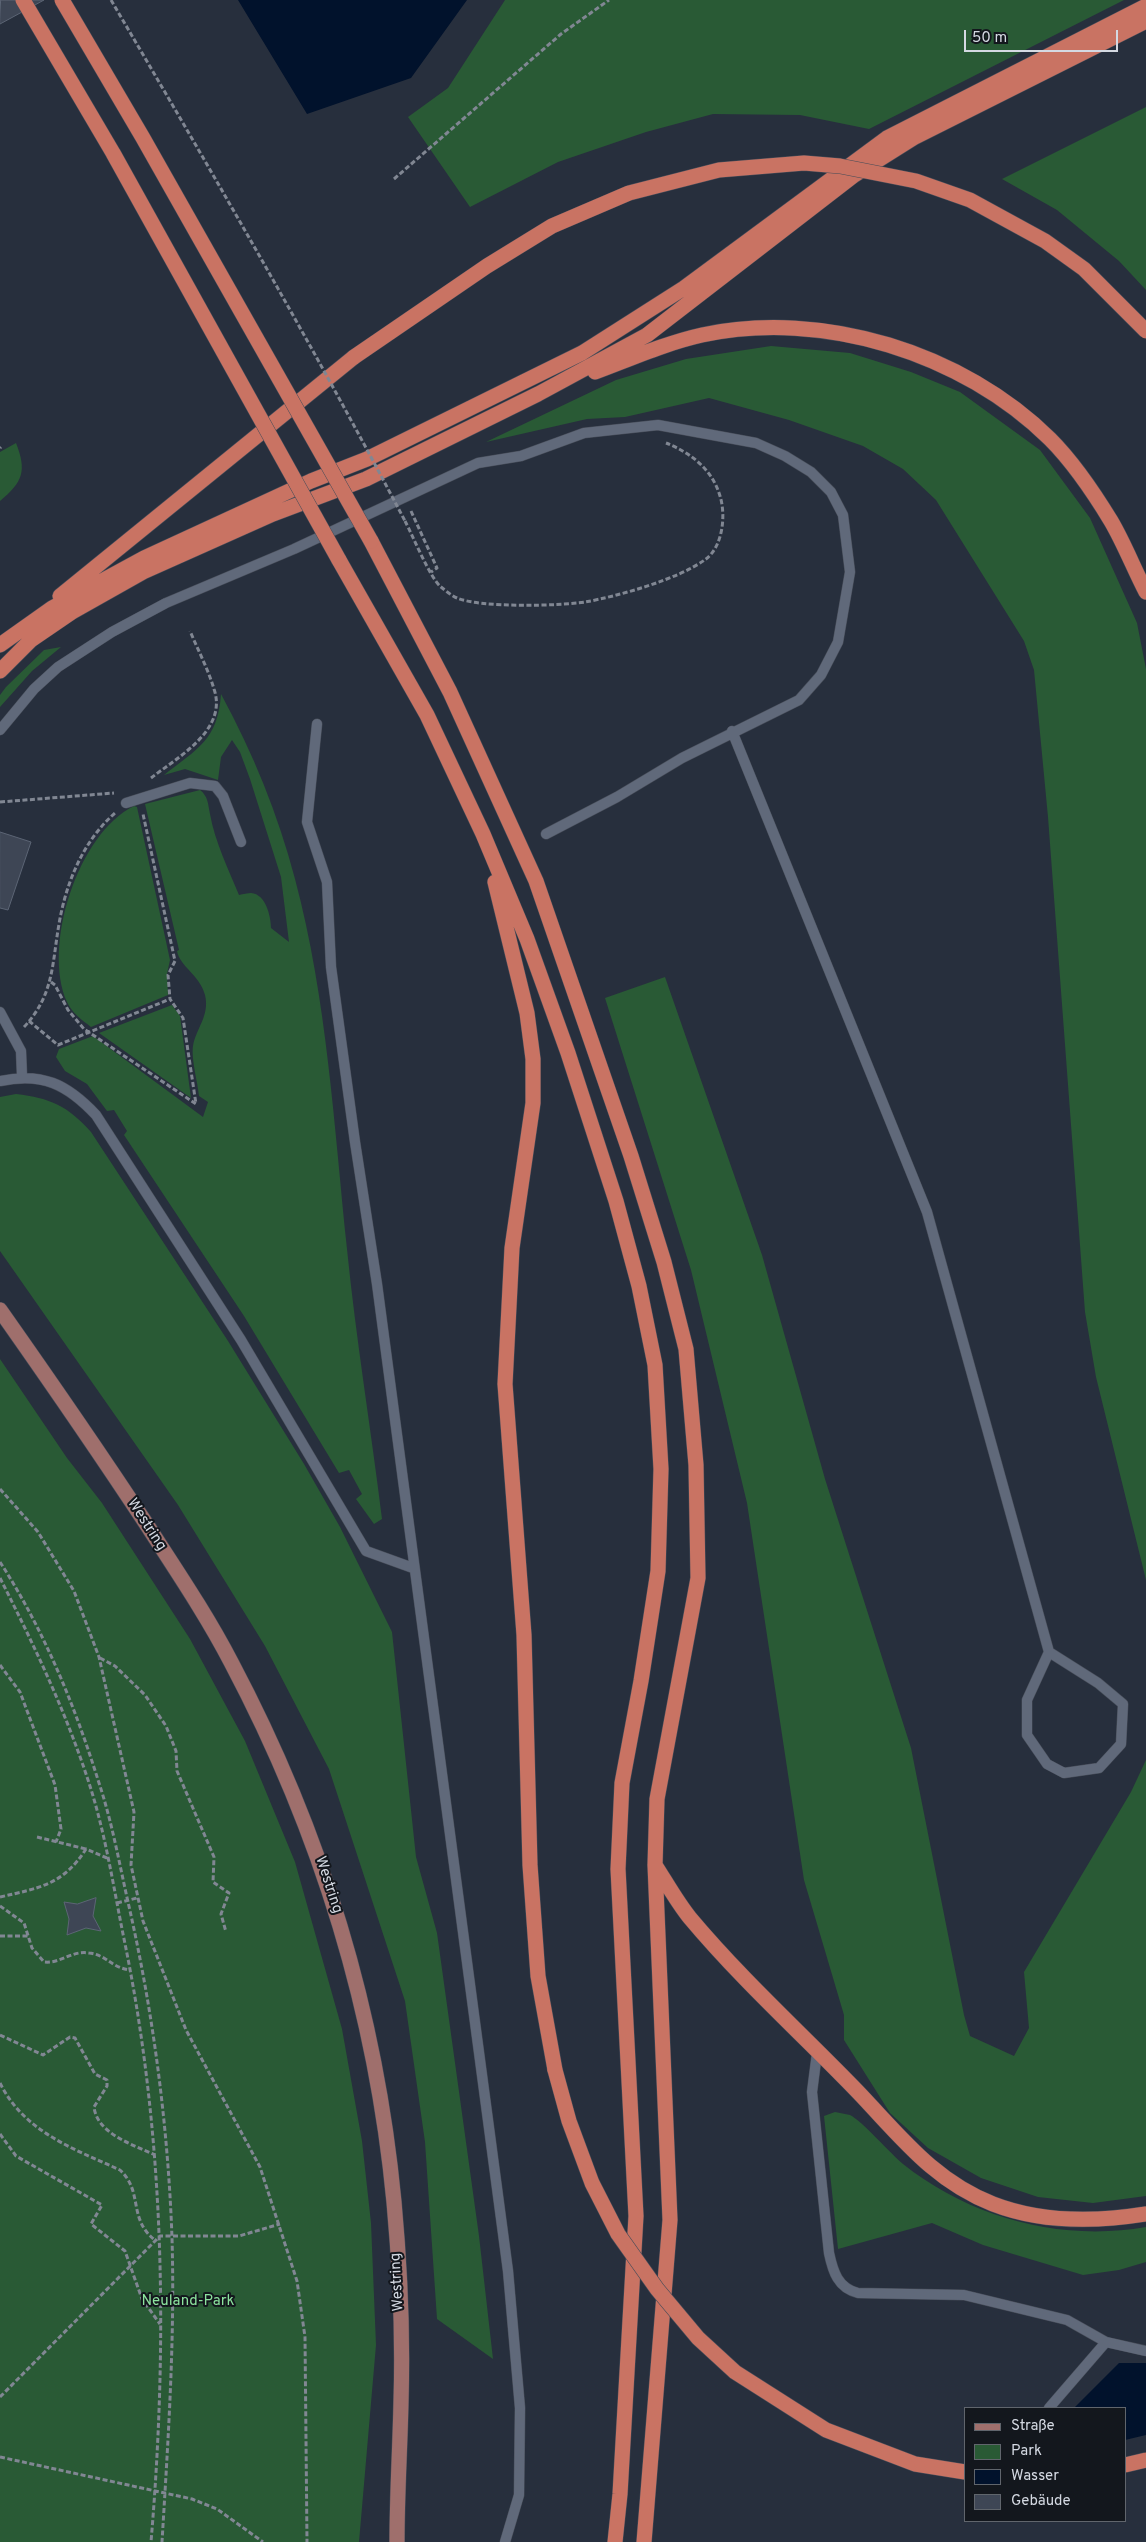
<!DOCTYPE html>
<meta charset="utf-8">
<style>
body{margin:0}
#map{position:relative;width:1146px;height:2542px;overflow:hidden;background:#272f3d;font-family:Overpass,sans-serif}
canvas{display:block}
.legend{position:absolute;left:964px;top:2407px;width:162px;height:115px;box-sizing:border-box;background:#13171d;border:1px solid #60656c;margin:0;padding:6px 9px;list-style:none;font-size:15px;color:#d4d9e2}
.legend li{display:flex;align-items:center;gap:10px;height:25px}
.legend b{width:25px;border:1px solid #60656c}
.scale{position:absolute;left:964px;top:30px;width:154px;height:22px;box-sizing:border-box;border:2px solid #d4d9e2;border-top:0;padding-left:6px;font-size:15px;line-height:18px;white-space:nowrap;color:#d4d9e2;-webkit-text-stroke:4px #13171d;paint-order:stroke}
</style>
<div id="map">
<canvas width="1146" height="2542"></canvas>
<ul class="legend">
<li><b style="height:6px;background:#9f6f6c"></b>Straße</li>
<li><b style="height:14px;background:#295a35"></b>Park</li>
<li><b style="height:14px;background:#01122c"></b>Wasser</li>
<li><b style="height:14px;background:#3e4655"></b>Gebäude</li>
</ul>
<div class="scale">50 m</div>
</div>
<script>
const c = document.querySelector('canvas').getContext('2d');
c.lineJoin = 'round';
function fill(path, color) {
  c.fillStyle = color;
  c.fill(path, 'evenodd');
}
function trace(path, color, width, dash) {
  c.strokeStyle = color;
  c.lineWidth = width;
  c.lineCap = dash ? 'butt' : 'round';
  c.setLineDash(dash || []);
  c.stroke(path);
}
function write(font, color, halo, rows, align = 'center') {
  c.font = font + ' Overpass,sans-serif';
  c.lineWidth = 4;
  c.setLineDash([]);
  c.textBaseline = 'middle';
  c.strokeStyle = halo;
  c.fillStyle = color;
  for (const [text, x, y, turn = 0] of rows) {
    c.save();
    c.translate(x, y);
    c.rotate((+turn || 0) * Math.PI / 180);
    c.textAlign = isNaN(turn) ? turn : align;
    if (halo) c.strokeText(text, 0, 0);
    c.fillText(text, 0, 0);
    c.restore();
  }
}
const green = new Path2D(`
 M505,0H1124L869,129L800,115L713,114L646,132L558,162L470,207L408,117L448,88Z
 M1146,107V290L1119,261L1057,210L1002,179Z
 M771,346L850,353L911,372L960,392L1040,450L1090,518L1137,623L1146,669V1580L1096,1377L1085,1312L1048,817L1034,670L1024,641L936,500L903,469L863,446L789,420L709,398L625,417L587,419L486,442L616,380L686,359Z
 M16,443C27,471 23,482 0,501V452Z
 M61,647L32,671L0,707V695L6,687L44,650Z
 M221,694C253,753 278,814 295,879C327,999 334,1125 347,1249C356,1339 371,1429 382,1519L374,1524L356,1499L362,1494L349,1470L339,1473L244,1316L124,1135L127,1131L114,1110L107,1111L87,1084L65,1071L56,1057L59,1049L93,1036L203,1117L208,1102L199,1096C198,1083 191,1059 193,1046C196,1028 210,1016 205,995C200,975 180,967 177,951L179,950L145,804L200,790C208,796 208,804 210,814C215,842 228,868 239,895C243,894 248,893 251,893C266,894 271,917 271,928L289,942L281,877L250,779L240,752L232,740L221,757L218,780L185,769L164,775C197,749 218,740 221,694Z
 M134,806L137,807L170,960L167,974L168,995L91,1027C82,1020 72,1013 67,1002C42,946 78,833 134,806Z
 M665,977L762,1255L825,1479L911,1748L964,2015L970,2036L1014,2056L1029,2028L1024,1972L1131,1792L1146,1760V2196L1093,2203L1038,2197L981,2178L928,2148L890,2113L844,2040V2015L804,1880L747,1503L691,1270L605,998Z
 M172,1005L180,1016L191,1098L99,1033Z
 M16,1094C50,1098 68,1106 91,1132L228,1341L304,1464L340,1527L392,1632L416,1857L437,1933L479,2236L493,2359L437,2319L425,2142L405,2001L329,1769L265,1646L178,1505L0,1251V1097Z
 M0,1359L67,1458L102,1503L190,1639L245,1741L295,1862L342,2029L362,2141L371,2223L376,2345L359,2542H0Z
 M835,2112C840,2113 845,2114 850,2115C861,2120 891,2154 903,2164C971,2218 1061,2242 1146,2227V2262L1119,2270L1083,2275L983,2245L932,2223L838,2249L824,2116Z`);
const water = new Path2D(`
 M238,0H467L411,78L307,114Z
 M1119,2363H1146V2448H1125V2408H1074Z`);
const pier = new Path2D(`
 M1146,2435V2450H1125V2440Z`);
const building = new Path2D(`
 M1,0H44L0,24Z
 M0,832L31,842L8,910L0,908Z
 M96,1898L93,1916L101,1931L86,1928L67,1935L69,1919L64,1902L77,1904Z`);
const path = new Path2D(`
 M394,179L561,34L609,0
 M0,448L1,447
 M411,511L437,568L431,572
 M405,521C413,536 430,578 441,587C446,591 452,596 457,598C480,608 559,606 585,602C619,596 679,579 706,559C723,546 726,515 720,496C712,469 691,453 666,443
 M151,778C178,757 228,730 214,689C208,669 198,650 190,631
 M0,802L114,793
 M51,982L55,985L68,1010L84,1029L196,1104L183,1018L170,999L168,975L175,961L143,814
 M29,1021L58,1045L170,999
 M24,1027C54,995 52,964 59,924C66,883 83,841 115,813
 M0,1489L38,1532L74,1591L99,1657L134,1812L131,1865L143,1921L186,2030L260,2167L297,2281L305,2337L307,2542
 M0,1562C44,1630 75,1706 99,1783C112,1822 119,1862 128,1902C153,2011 168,2125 172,2238C175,2339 168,2441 162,2542
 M0,1578C34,1645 66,1712 89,1783C105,1832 113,1884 123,1934C165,2134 168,2339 151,2542
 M100,1658L115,1666L145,1695L166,1726L176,1751L177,1771L214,1857L213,1882L229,1893L221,1914L226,1932
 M0,1665L20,1692L55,1785L61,1829L56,1842
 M37,1837L86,1849
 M0,1897C39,1888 63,1885 86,1849L107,1858
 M117,1903L137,1898
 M0,1906L24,1923L32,1948L44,1962C60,1964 72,1950 89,1953C107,1955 111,1968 131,1970
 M0,1936H28
 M0,2035L43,2055L70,2037L75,2038L95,2074L107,2080V2086L94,2107C97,2134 134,2145 155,2155
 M0,2083C24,2132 74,2149 120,2170C144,2192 127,2219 156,2241
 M0,2134L16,2156L102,2205L91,2224L125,2251L142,2299L160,2324
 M0,2397L160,2236H239L280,2224
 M0,2457L192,2499L217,2509L263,2542`);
const service = new Path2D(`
 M317,724L307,822L327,882L331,967L355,1142L377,1284L508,2271L520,2408L519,2495L505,2542
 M0,730L34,689L58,667L112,632L166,603L294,549L478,463L521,456L584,433L658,425L756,443L785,456L811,472L831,492L843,515L850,572L838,642L821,675L799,700L682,758L617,797L546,834
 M732,731L927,1212L1049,1652L1098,1683L1123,1704L1121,1744L1099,1768L1064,1773L1047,1764L1027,1735V1700L1049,1652
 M126,803L190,783L215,786L223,796L241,842
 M0,1012L21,1051L22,1076
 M0,1081C42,1072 67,1084 96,1115L241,1340L366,1551L413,1568
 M817,2053L812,2092L829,2253C833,2272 838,2288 858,2293L964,2295L1067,2320L1106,2342L1146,2351
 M1049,2408L1106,2342`);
const primary = new Path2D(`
 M0,1310C50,1381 99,1452 147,1525C176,1570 206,1614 231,1662C320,1830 376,2012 394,2202C400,2267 403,2336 401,2402C400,2449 397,2495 397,2542`);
const motorway = new Path2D(`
 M595,372C630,359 666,343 702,335C823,309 963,353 1050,439C1073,462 1094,493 1111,521C1124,543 1134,569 1146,592
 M371,541L450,692L536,881L631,1156L664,1262L686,1349L696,1465L698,1578L657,1799L655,1865L670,2220L644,2542
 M339,560L427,715L483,834L527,939L568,1053L616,1201L639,1286L655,1365L661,1469L658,1571L641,1681L622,1783L618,1869L636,2216L620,2494L615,2542
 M60,596L354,357
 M0,645L52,608L144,558L311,481L367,459L582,353L684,288L887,138L1146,6
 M0,671L31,640L72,612L143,572L273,514L366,479L538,394L647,335L853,176L915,137L1146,21
 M495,882L527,1013L533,1059V1103L512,1248L505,1384L524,1635L530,1865L538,1976L555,2070
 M655,1865C666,1882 677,1902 690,1918C742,1980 803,2035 858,2092C901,2137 934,2181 993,2204C1042,2223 1096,2222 1146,2214`);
const pathBridge = new Path2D(`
 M111,0C212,172 312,344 405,521`);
const motorwayBridge = new Path2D(`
 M23,0L113,153L339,560
 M62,0L143,138L371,541
 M354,357L487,266L552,226L629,193L719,170L804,163L840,166L916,181L970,200L1045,241L1084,269L1146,331
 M555,2070L569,2121L592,2183L618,2234L657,2289L698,2338L735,2372L826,2430L915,2464L965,2472
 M1125,2465L1146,2460`);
const streetNames = [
 ["Westring",146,1525,57],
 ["Westring",328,1885,72],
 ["Westring",398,2282,-93]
];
const parkNames = [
 ["Neuland-Park",188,2302]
];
fill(green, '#295a35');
fill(water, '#01122c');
fill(pier, '#272f3d');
fill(building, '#3e4655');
trace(building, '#5c6575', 1);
trace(service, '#474d59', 11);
trace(primary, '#474d59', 16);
trace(motorway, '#474d59', 16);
trace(path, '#818793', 3, [5, 2.5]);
trace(service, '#60697a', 10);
trace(primary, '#9f6f6c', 15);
trace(motorway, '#c97363', 15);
trace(motorwayBridge, '#474d59', 16, []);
trace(pathBridge, '#818793', 3, [5, 2.5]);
trace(motorwayBridge, '#c97363', 15);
write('15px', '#d4d9e2', '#13171d', streetNames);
write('15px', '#8ce39e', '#13171d', parkNames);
</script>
